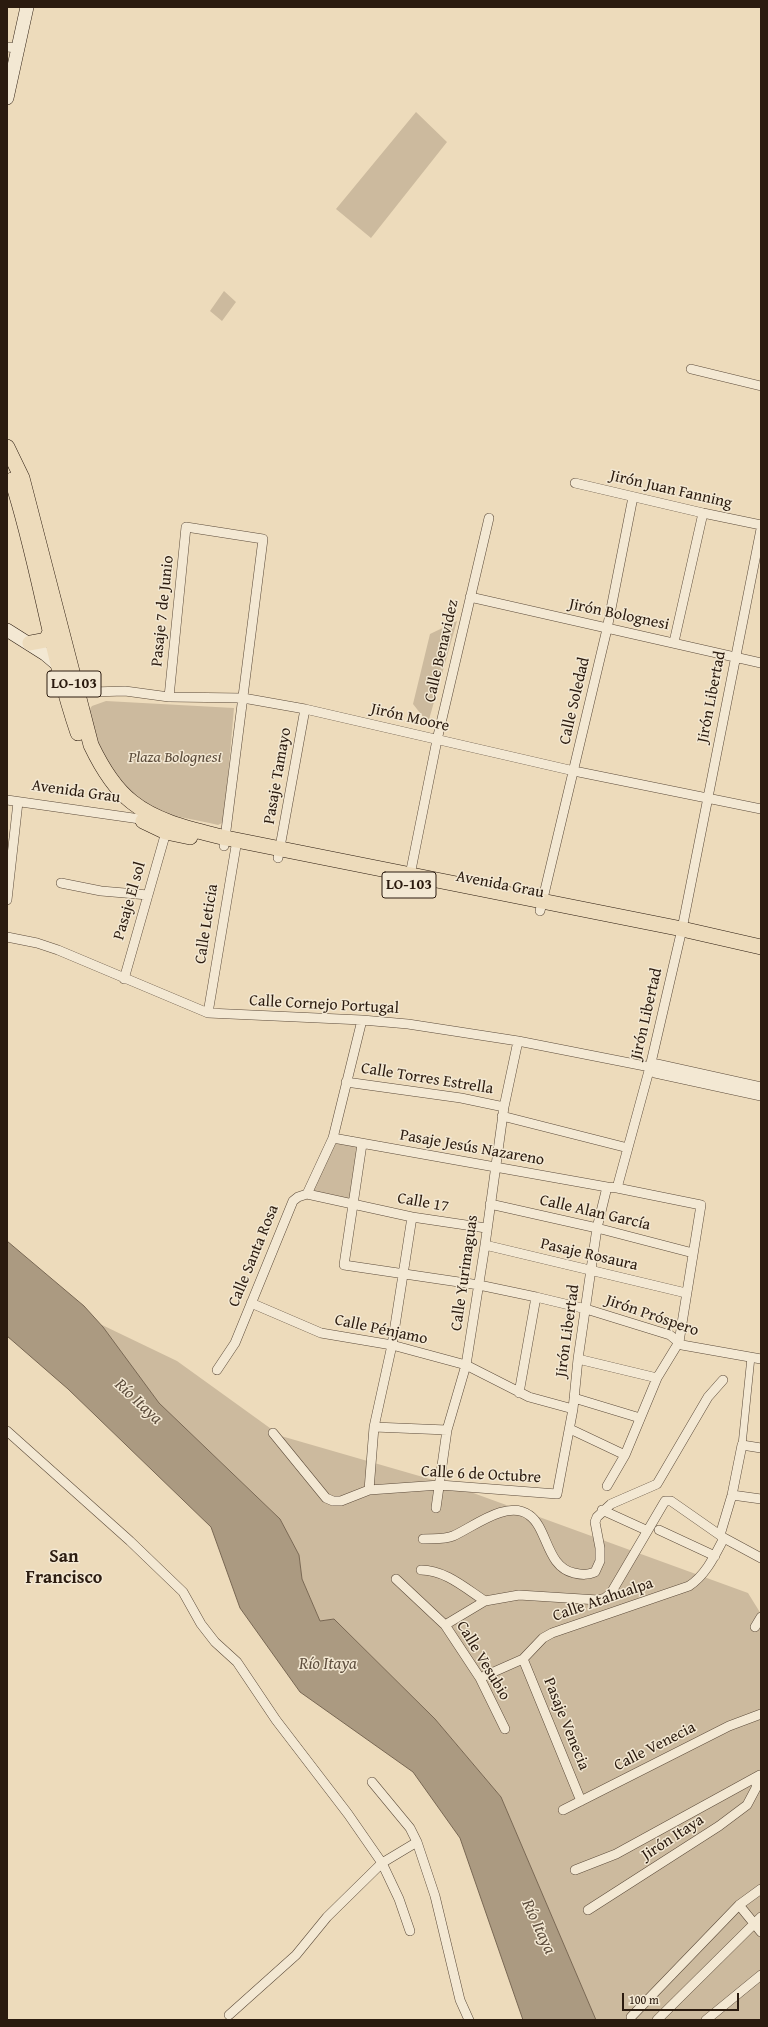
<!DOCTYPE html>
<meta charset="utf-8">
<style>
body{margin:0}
#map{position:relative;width:768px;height:2027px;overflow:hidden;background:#eddbbb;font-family:"Gentium Book Plus",serif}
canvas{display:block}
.frame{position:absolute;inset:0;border:8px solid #2b1b0f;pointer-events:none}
.scale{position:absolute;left:622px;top:1993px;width:117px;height:18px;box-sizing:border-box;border:2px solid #2b1b0f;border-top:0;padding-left:5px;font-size:12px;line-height:14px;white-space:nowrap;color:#2b1b0f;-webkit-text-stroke:3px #f3e8d3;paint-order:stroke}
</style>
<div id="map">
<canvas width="768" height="2027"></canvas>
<div class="frame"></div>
<div class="scale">100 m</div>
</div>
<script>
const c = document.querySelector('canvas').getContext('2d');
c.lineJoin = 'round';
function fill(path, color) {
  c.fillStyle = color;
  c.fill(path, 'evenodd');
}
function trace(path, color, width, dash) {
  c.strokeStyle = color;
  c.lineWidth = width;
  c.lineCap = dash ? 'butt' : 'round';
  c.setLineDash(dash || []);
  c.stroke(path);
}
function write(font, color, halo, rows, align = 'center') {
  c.font = font + ' "Gentium Book Plus",serif';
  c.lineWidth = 3;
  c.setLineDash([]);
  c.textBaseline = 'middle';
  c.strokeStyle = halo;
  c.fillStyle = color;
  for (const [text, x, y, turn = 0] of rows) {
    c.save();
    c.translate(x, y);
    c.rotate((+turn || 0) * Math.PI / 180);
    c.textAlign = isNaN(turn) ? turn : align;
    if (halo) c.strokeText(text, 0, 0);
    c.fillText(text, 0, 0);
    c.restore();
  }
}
const green = new Path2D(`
 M416,112L447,142L371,238L336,209Z
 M224,291L236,302L222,321L210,311Z
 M457,621L428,723L413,704L430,634Z
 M106,701L234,708L224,822L218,825C199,820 178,818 159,811C124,797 97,747 87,713L92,706Z
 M335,1142L359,1147L350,1201L312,1193Z
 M100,1324L177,1361L281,1436L454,1486L748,1593L761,1614V2020H596L501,1797L435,1719L334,1619L320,1621L302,1579L299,1555L280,1519L159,1403Z`);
const water = new Path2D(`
 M7,1241L84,1306L103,1327L159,1403L280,1519L299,1555L302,1579L320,1621L334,1619L435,1719L501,1797L596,2020H523L460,1838L413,1772L300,1692L240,1608L211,1527L68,1389L7,1336Z`);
const pedestrian = new Path2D(`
 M742,1445L751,1357`);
const minor = new Path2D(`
 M7,47L18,48
 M691,369L761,386
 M575,483L703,513L761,525
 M470,597L761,663
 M674,642L703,513
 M75,683L83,689L92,692L125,691L169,697L243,698L305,709L574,771L761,809
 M169,697L186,527L263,539L224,846
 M7,800L140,819
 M278,858L305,709
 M61,883L101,891L148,895
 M408,885L437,740L489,518
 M7,900L18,802
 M540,911L607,629L633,497
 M7,937L37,943L58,950L208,1013L362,1020L408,1024L518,1041L650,1067
 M124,979L166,832
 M208,1013L237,840
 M650,1067L655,1073L761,1096
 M650,1067L657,1064L761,1087
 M346,1082L461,1098L504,1107
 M502,1116L628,1148
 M333,1138L607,1187
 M362,1144L344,1265L479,1285L536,1297L586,1309L670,1335L682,1345L761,1359
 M307,1194L412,1217L486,1228
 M490,1204L597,1228L693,1253
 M485,1245L686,1293
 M251,1303L321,1333L392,1345L466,1365L529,1397L573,1409
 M578,1359L657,1378
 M217,1370L235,1343L293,1201L298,1197L307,1194L333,1138L362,1020
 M519,1393L536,1297
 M574,1398L640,1418
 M374,1427L447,1430
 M570,1429L625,1455
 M7,1431L130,1541L183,1592L201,1624L215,1642L237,1662L276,1720L348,1814L382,1863L399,1899L410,1931
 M273,1433L326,1498L333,1501H341L369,1490L440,1485L557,1494L573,1409L578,1359L597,1228L607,1187L617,1188L650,1067L682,929L761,529
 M607,1486L625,1455L657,1378L679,1342L701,1205L617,1188
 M369,1490L374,1427L392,1345L412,1217
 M732,1495L761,1499
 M436,1508L447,1430L466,1365L485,1245L504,1107L518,1041
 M602,1510L646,1530
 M659,1530L715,1556
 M720,1535L732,1495L742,1445L761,1448
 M423,1539C433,1538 443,1540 453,1536C472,1528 507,1499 529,1515C548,1528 546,1567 574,1573C583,1575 587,1575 595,1572L600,1561V1548L595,1522L597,1517L611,1504L657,1484L708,1397L723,1380
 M421,1570C445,1570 465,1588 485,1601
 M396,1579L445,1625L480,1678L505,1729
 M445,1625L485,1601L519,1595L598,1600L605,1598L611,1593L665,1501H671L724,1538L761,1558
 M755,1627L761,1617
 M523,1659L581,1801
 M480,1678L523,1659L543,1638L552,1633L689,1586C706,1575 715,1555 724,1538
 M372,1782L410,1828L417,1842L435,1896L460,2000L469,2020
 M563,1810L729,1726L761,1714
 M575,1870L616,1854L760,1775
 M739,1905L761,1932
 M588,1910L719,1826L747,1805L756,1788L757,1777
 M229,2015L296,1955L327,1917L382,1863L417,1842
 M631,2017L739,1905L761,1889
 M657,2020L761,1917
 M706,2020L761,1975`);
const secondary = new Path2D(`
 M7,98L27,7
 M7,630L45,654L58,665`);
const primary = new Path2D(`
 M7,447L22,478L91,745C101,766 114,788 132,802C158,823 195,830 226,838L682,929L761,947
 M12,480C39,563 50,651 78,733
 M30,643L46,640L51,630
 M143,821L166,832L190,837`);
const shields = [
 [74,684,54],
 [409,885,54]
];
const shieldNames = [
 ["LO-103",74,684],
 ["LO-103",409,885]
];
const streetNames = [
 ["Jirón Juan Fanning",671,490,13],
 ["Pasaje 7 de Junio",163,611,-84],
 ["Jirón Bolognesi",619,615,12],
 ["Calle Benavidez",442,651,-77],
 ["Jirón Libertad",712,697,-79],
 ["Calle Soledad",575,701,-77],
 ["Jirón Moore",410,718,13],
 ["Pasaje Tamayo",278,776,-80],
 ["Avenida Grau",76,792,8],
 ["Avenida Grau",500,885,11],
 ["Pasaje El sol",130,901,-74],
 ["Calle Leticia",207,924,-81],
 ["Calle Cornejo Portugal",324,1005,3],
 ["Jirón Libertad",647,1014,-77],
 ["Calle Torres Estrella",427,1079,9],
 ["Pasaje Jesús Nazareno",472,1148,10],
 ["Calle 17",423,1203,10],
 ["Calle Alan García",595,1213,13],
 ["Pasaje Rosaura",589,1255,13],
 ["Calle Santa Rosa",254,1256,-68],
 ["Calle Yurimaguas",465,1273,-82],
 ["Jirón Próspero",652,1316,19],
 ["Calle Pénjamo",381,1330,12],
 ["Jirón Libertad",568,1331,-82],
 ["Calle 6 de Octubre",481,1475,3],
 ["Calle Atahualpa",603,1600,-19],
 ["Calle Vesubio",483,1661,59],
 ["Pasaje Venecia",566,1724,68],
 ["Calle Venecia",655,1747,-27],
 ["Jirón Itaya",673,1838,-33]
];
const parkNames = [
 ["Plaza Bolognesi",175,758]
];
const waterNames = [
 ["Río Itaya",138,1402,43],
 ["Río Itaya",328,1665],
 ["Río Itaya",538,1927,65]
];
const quarterNames = [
 ["San",64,1557],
 ["Francisco",64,1578]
];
fill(green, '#ccba9e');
fill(water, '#ab9a81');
trace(water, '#786753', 1);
trace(pedestrian, '#5c4b3a', 8);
trace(minor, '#5c4b3a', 10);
trace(secondary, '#2b1b0f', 14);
trace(primary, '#2b1b0f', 16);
trace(pedestrian, '#f3e8d3', 7);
trace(minor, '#f3e8d3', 9);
trace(secondary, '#f3e8d3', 13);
trace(primary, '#eddbbb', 15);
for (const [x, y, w] of shields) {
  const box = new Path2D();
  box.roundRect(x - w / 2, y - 13, w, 26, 3);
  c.fillStyle = '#f3e8d3';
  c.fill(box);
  trace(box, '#2b1b0f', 1);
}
write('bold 15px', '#2b1b0f', null, shieldNames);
write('16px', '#2b1b0f', '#f3e8d3', streetNames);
write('italic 16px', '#5b4b3a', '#f3e8d3', parkNames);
write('italic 17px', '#5e4e3d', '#f3e8d3', waterNames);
write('bold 18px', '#2b1b0f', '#f3e8d3', quarterNames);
</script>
